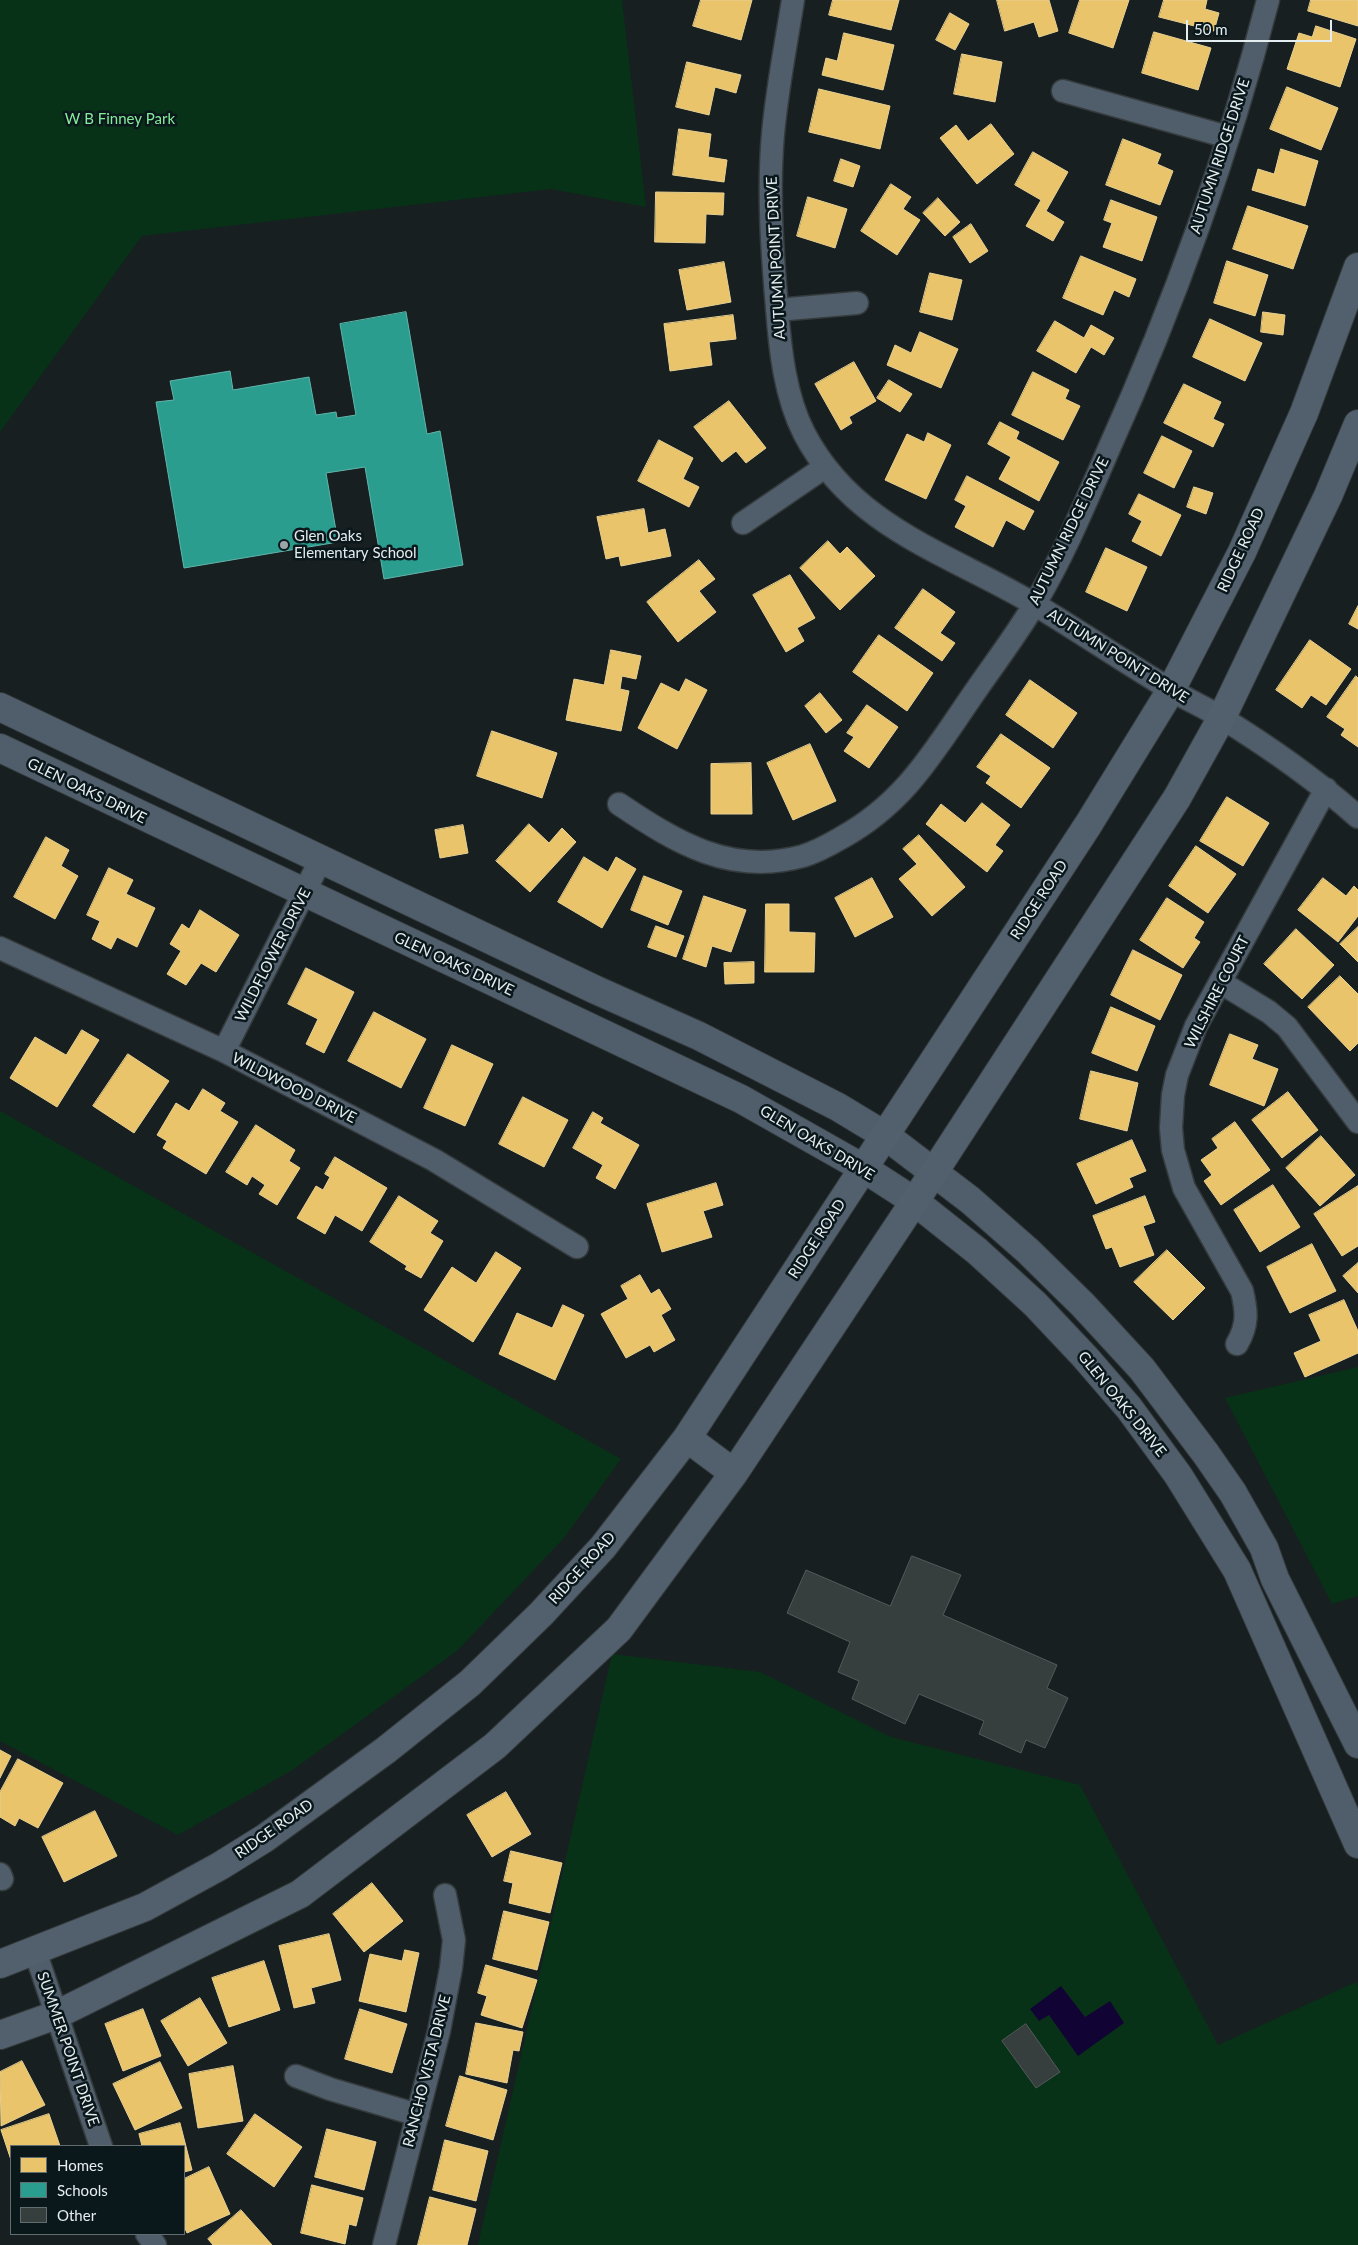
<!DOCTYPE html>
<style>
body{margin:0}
#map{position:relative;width:1358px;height:2245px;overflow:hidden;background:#171f21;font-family:Lato,sans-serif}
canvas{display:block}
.legend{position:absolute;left:10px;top:2145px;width:175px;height:90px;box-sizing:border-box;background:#0a171b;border:1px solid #616d70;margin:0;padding:6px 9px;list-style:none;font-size:15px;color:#e4edf0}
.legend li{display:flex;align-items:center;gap:10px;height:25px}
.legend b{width:25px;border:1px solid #616d70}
.scale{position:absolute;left:1186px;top:20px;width:146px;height:22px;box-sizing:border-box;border:2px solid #e4edf0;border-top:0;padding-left:6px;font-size:15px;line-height:18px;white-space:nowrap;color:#e4edf0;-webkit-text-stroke:4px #0a171b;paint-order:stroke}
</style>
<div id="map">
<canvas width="1358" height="2245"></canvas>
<ul class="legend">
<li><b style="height:14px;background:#e9c46a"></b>Homes</li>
<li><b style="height:14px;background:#2a9d8f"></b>Schools</li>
<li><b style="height:14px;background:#373e3e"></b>Other</li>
</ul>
<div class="scale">50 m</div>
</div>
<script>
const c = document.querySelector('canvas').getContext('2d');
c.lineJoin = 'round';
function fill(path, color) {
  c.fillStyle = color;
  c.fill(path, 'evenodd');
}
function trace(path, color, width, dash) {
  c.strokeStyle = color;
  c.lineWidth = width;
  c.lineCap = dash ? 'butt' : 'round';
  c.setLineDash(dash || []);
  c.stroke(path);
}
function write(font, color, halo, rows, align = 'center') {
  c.font = font + ' Lato,sans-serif';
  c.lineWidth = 5;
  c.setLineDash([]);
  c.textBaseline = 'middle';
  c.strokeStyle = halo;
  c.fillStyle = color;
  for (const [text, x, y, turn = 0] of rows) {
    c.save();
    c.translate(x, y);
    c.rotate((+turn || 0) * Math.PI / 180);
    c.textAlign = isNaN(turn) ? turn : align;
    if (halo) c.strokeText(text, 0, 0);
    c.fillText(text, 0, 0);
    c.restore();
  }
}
const green = new Path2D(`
 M0,0H622L646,207L551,189L142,236L0,432Z
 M0,1111L621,1459L564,1538L458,1650L294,1769L178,1835L0,1741Z
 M1358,1367V1596L1332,1604L1225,1398Z
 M612,1654L760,1672L891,1737L1080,1785L1218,2045L1356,1982L1358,1986V2245H478Z`);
const water = new Path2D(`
 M1061,1986L1085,2017L1110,2001L1124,2023L1078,2056L1049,2015L1039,2021L1030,2009Z`);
const homes = new Path2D(`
 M701,0H752L741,40L693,26Z
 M833,0H899L891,30L829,15Z
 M997,0H1049L1058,31L1039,37L1034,22L1005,31Z
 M1080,0H1129L1113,48L1069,33Z
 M1164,0H1207L1205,9L1219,13L1214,31L1159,17Z
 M1311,0H1358V26L1308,11Z
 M950,13L969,24L955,50L936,40Z
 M1316,26L1356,39L1340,87L1287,69L1299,33L1312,37Z
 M1154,32L1211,48L1198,90L1142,73Z
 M844,33L894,45L883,90L822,75L826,58L837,61Z
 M962,54L1002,62L995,102L954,94Z
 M687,62L741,75L736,93L715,87L709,115L676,107Z
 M1287,87L1338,108L1321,150L1270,129Z
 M819,89L890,106L880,149L809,132Z
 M991,124L1014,154L977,184L940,138L956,125L968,141Z
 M679,129L711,134L708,157L727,160L724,182L673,175Z
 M1123,139L1161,154L1157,164L1173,171L1160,205L1106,185Z
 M1281,149L1318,161L1305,206L1252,190L1258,169L1274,174Z
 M1033,152L1068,172L1046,211L1064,222L1053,241L1026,226L1041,200L1015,185Z
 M841,159L860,166L853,187L834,181Z
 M891,184L911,197L903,209L920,220L897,255L861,231Z
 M656,192L724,193L723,215L706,214L705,243L655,242Z
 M808,197L847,209L835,248L797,236Z
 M938,198L960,222L945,236L923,213Z
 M1111,200L1157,217L1142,261L1103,247L1112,223L1104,220Z
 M1248,206L1308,226L1293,269L1233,249Z
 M971,224L988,251L970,263L953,237Z
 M1081,256L1136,279L1129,297L1114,290L1103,315L1063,298Z
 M1227,261L1268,275L1255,316L1214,303Z
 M724,262L731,302L687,310L679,270Z
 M930,273L962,280L952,320L920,312Z
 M1263,312L1285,315L1283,335L1261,332Z
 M733,315L736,339L709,342L712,365L670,371L664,324Z
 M1210,319L1262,343L1245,381L1193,357Z
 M1055,321L1084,338L1091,325L1114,338L1104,355L1091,347L1076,373L1037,351Z
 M920,332L958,349L941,388L887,365L895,345L911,353Z
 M854,362L876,401L849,417L852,423L841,430L815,384Z
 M1033,372L1069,390L1065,399L1080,406L1063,440L1012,415Z
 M889,380L912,394L900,412L877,398Z
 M1184,384L1221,402L1213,419L1224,424L1213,447L1164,423Z
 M729,401L766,448L746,463L736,451L722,462L694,427Z
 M1000,422L1019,432L1016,439L1059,462L1039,501L999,479L1011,457L988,444Z
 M928,433L951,445L926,499L885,480L907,434L924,442Z
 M1162,436L1192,451L1174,488L1144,473Z
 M659,440L693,458L683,479L699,487L689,507L638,481Z
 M967,476L1034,511L1024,530L1006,520L993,547L955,527L966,506L955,500Z
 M1194,487L1213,493L1206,514L1187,507Z
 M1139,494L1181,515L1161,556L1132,541L1142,521L1129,514Z
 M644,509L648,533L665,529L671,556L621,566L619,556L606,559L597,517Z
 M828,541L840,554L847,547L875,576L840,610L800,568Z
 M1106,548L1147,567L1127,611L1086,592Z
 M699,560L715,579L699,591L716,612L678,642L647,602Z
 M790,575L815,618L797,628L804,641L786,652L753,595Z
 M923,589L955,612L940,633L955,643L942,661L895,628Z
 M1358,606V629L1349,624Z
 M879,635L933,673L907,711L853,672Z
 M1310,640L1351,669L1326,705L1311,695L1302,708L1276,690Z
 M611,650L641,656L636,679L622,676L620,689L629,691L621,731L566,720L574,679L604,685Z
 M1356,676L1358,678V747L1341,735L1345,729L1327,717Z
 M686,679L707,690L677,749L638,728L661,683L679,692Z
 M1030,680L1077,713L1053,748L1006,715Z
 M820,693L842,720L826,733L805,706Z
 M867,705L898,727L869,768L844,751L854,737L847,733Z
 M492,731L557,753L542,798L477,776Z
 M1001,734L1050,768L1021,808L986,783L991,776L977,767Z
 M810,744L836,801L793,820L767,763Z
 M751,763L752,814H711V764Z
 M1227,797L1269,823L1243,866L1200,841Z
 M982,803L1010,825L995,845L1003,851L987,872L926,824L941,804L965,823Z
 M529,824L549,843L562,828L576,842L530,892L496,861Z
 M463,825L468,853L440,858L435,830Z
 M919,835L965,887L932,916L899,879L917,864L903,849Z
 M46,837L69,850L61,866L78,876L55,919L14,897Z
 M1196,846L1236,874L1208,913L1169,886Z
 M584,857L608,872L616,857L636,869L602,928L558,902Z
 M109,868L133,880L126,894L155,908L137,947L117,937L111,949L92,939L100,921L87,915Z
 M644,876L682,891L668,925L631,910Z
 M872,878L893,917L855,937L835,898Z
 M1323,878L1346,896L1354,886L1358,890V916L1338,942L1298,910Z
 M704,896L746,910L731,952L712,946L706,967L683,959Z
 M1167,898L1204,922L1194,938L1200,942L1183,968L1140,940Z
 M766,904H789V932L815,933L814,972H765Z
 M200,910L239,935L216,972L201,963L186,985L167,974L181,951L170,944L182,924L189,929Z
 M656,926L684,936L676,957L648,947Z
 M1358,927V962L1340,944Z
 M1296,929L1334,965L1302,999L1264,964Z
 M1133,950L1182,975L1160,1020L1111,995Z
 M754,962V983L725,984L724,963Z
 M306,968L354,992L324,1053L306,1044L318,1019L288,1004Z
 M1340,976L1358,994V1043L1350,1051L1308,1007Z
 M1111,1007L1155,1026L1137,1071L1092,1053Z
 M374,1012L426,1039L401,1088L348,1061Z
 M82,1030L99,1040L57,1107L10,1078L35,1037L66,1055Z
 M1230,1034L1258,1045L1252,1059L1278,1069L1264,1106L1210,1085Z
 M452,1045L493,1064L465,1126L424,1108Z
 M128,1054L169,1081L134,1133L93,1106Z
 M1091,1071L1138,1083L1127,1131L1080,1119Z
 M203,1089L225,1103L220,1111L238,1122L206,1174L163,1148L167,1141L157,1135L176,1103L189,1111Z
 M1288,1092L1318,1130L1282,1158L1252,1120Z
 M523,1097L568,1120L544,1167L499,1144Z
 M593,1112L603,1118L600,1123L639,1145L615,1189L596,1178L603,1165L573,1148Z
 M1235,1122L1270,1170L1221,1205L1204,1181L1212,1175L1201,1160L1218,1148L1212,1139Z
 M256,1125L295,1150L289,1161L300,1168L277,1205L259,1194L265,1185L252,1176L247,1185L226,1172Z
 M1321,1136L1355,1175L1320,1206L1286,1168Z
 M1132,1140L1146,1171L1129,1178L1133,1187L1096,1204L1077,1164Z
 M335,1157L387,1188L362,1231L335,1215L325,1234L297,1218L316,1186L323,1190L330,1177L325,1174Z
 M716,1183L723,1205L703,1211L712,1237L662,1252L647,1204Z
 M1273,1185L1300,1227L1260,1252L1234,1210Z
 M1358,1186V1246L1342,1256L1314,1214Z
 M399,1196L438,1221L430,1233L443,1241L421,1278L405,1269L407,1266L370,1242Z
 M1145,1196L1155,1222L1143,1226L1154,1255L1120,1267L1112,1247L1106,1249L1093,1216Z
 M1312,1244L1336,1291L1290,1313L1267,1267Z
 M1167,1250L1205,1288L1173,1320L1134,1282Z
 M496,1252L521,1268L473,1342L424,1310L452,1267L476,1283Z
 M1358,1263V1293L1343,1276Z
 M640,1275L651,1294L659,1289L671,1309L661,1315L675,1340L654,1352L650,1345L626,1358L601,1314L628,1299L621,1286Z
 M1344,1300L1358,1331V1353L1305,1377L1294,1353L1321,1341L1309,1315Z
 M563,1305L584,1315L555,1380L499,1354L517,1313L552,1328Z
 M0,1750L11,1756L0,1778Z
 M18,1759L63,1783L38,1828L19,1818L15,1826L0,1817V1792Z
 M506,1792L531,1834L492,1857L467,1815Z
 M95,1811L117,1856L64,1882L42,1837Z
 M511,1851L562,1863L550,1913L509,1903L513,1883L504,1881Z
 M372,1883L403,1921L364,1952L333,1914Z
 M504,1911L549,1922L537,1970L493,1959Z
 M329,1934L341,1980L311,1988L315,2003L294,2008L279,1946Z
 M405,1950L419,1953L406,2012L359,2001L370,1954L402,1961Z
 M264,1961L280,2010L229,2027L212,1978Z
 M486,1965L537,1980L522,2028L481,2015L487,1996L478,1993Z
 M200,1998L227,2043L188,2066L161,2021Z
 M143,2009L161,2056L123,2071L105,2024Z
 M360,2009L407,2024L392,2073L345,2059Z
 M476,2023L523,2032L519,2051L513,2050L507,2083L466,2074Z
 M22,2061L45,2105L1,2126L0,2072Z
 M160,2062L182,2108L135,2130L113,2084Z
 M233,2066L243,2121L198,2128L189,2074Z
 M460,2076L507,2090L493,2140L446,2126Z
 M49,2114L60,2146H11V2160L1,2130Z
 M255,2114L302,2147L274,2187L227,2154Z
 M180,2123L192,2170L184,2172V2146H142L139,2134Z
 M327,2129L376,2142L364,2190L315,2177Z
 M445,2140L488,2151L476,2201L433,2190Z
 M209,2167L230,2214L187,2233L184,2226V2179Z
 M312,2185L363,2198L356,2226L349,2224L345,2244L301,2233Z
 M430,2197L476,2209L467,2245H418Z
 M241,2210L272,2245H213L208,2239Z`);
const schools = new Path2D(`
 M406,312L427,434L440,431L463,565L384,579L365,467L326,473L338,542L184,568L156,402L174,400L170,381L230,371L233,390L309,377L316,415L336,412L337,418L356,415L340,324Z`);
const building = new Path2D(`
 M912,1556L961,1575L943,1615L1057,1665L1047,1688L1068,1698L1045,1748L1026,1740L1021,1753L979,1734L984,1721L919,1694L905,1724L852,1699L859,1681L838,1672L850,1642L787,1613L806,1570L890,1606Z
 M1026,2024L1060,2072L1036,2088L1002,2041Z`);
const minor = new Path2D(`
 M793,0C786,44 777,89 773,134C768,191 772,250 777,308C780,349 785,396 804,433C853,528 950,554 1034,604C1079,631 1123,661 1168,688C1185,699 1205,707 1222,718C1269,747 1316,780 1358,817
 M1063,91L1228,137
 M777,310L857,303
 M743,523L825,467
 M619,804C677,843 731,876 803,856C816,852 829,845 841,838C903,804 931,756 970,699C991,668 1015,637 1034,605C1063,557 1085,504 1107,453C1173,307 1228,155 1268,0
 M0,948L224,1051L434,1160L577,1247
 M1220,982L1269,1012L1287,1027L1358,1122
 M224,1051L321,859
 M1237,1344C1248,1325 1247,1312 1242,1291L1184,1188L1173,1150L1171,1128L1173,1095L1177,1075L1196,1026L1326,789
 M0,1874L2,1879
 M35,1951L101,2146
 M296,2076L330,2089L418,2115
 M147,2234L155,2245
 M384,2245L439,2031L451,1968L454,1940L445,1895`);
const tertiary = new Path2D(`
 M0,707L596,990L699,1036L838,1107L886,1136L970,1200L1028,1251L1083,1305L1142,1369L1206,1454L1233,1493L1264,1548L1275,1579L1358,1744
 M0,748L741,1099L863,1168L914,1201L977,1251L1035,1304L1085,1357L1129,1408L1178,1475L1237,1570L1358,1844`);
const secondary = new Path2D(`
 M687,1438L734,1473
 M0,1964L145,1907L220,1866L265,1838L386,1750L470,1683L541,1614L603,1547L687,1438L1088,825L1171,690L1242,552L1304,413L1358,267
 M0,2035L56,2015L300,1894L495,1746L619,1629L734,1473L934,1172L1177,798L1222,717L1328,496L1358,424`);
const markers = [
 [284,545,5,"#9ca5a8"]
];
const parkNames = [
 ["W B Finney Park",120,119]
];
const streetNames = [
 ["AUTUMN RIDGE DRIVE",1220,156,-72],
 ["AUTUMN POINT DRIVE",776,258,-93],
 ["AUTUMN RIDGE DRIVE",1069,531,-64],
 ["RIDGE ROAD",1241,550,-65],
 ["AUTUMN POINT DRIVE",1118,656,32],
 ["GLEN OAKS DRIVE",87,791,26],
 ["RIDGE ROAD",1039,900,-57],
 ["WILDFLOWER DRIVE",273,955,-63],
 ["GLEN OAKS DRIVE",454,964,25],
 ["WILSHIRE COURT",1217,992,-63],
 ["WILDWOOD DRIVE",294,1088,27],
 ["GLEN OAKS DRIVE",817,1143,31],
 ["RIDGE ROAD",817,1239,-57],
 ["GLEN OAKS DRIVE",1122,1404,51],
 ["RIDGE ROAD",582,1568,-48],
 ["RIDGE ROAD",274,1829,-35],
 ["SUMMER POINT DRIVE",68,2049,71],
 ["RANCHO VISTA DRIVE",427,2071,-76]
];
const poiNames = [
 ["Glen Oaks",294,536],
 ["Elementary School",294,553]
];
fill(green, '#083217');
fill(water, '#110434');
fill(homes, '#e9c46a');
trace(homes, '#e8d092', 1);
fill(schools, '#2a9d8f');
trace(schools, '#62b5ac', 1);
fill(building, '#373e3e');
trace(building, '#545a5b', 1);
trace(minor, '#353b3d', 25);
trace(tertiary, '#353b3d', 30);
trace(secondary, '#353b3d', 30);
trace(minor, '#505d6a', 22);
trace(tertiary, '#505d6a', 28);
trace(secondary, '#52606d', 28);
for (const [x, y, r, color] of markers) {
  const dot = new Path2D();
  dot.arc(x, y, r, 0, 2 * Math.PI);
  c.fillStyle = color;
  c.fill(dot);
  trace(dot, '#0a171b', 2);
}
write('15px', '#85ec9b', '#0a171b', parkNames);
write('15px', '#e4edf0', '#0a171b', streetNames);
write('15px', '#e4edf0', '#0a171b', poiNames, 'left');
</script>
